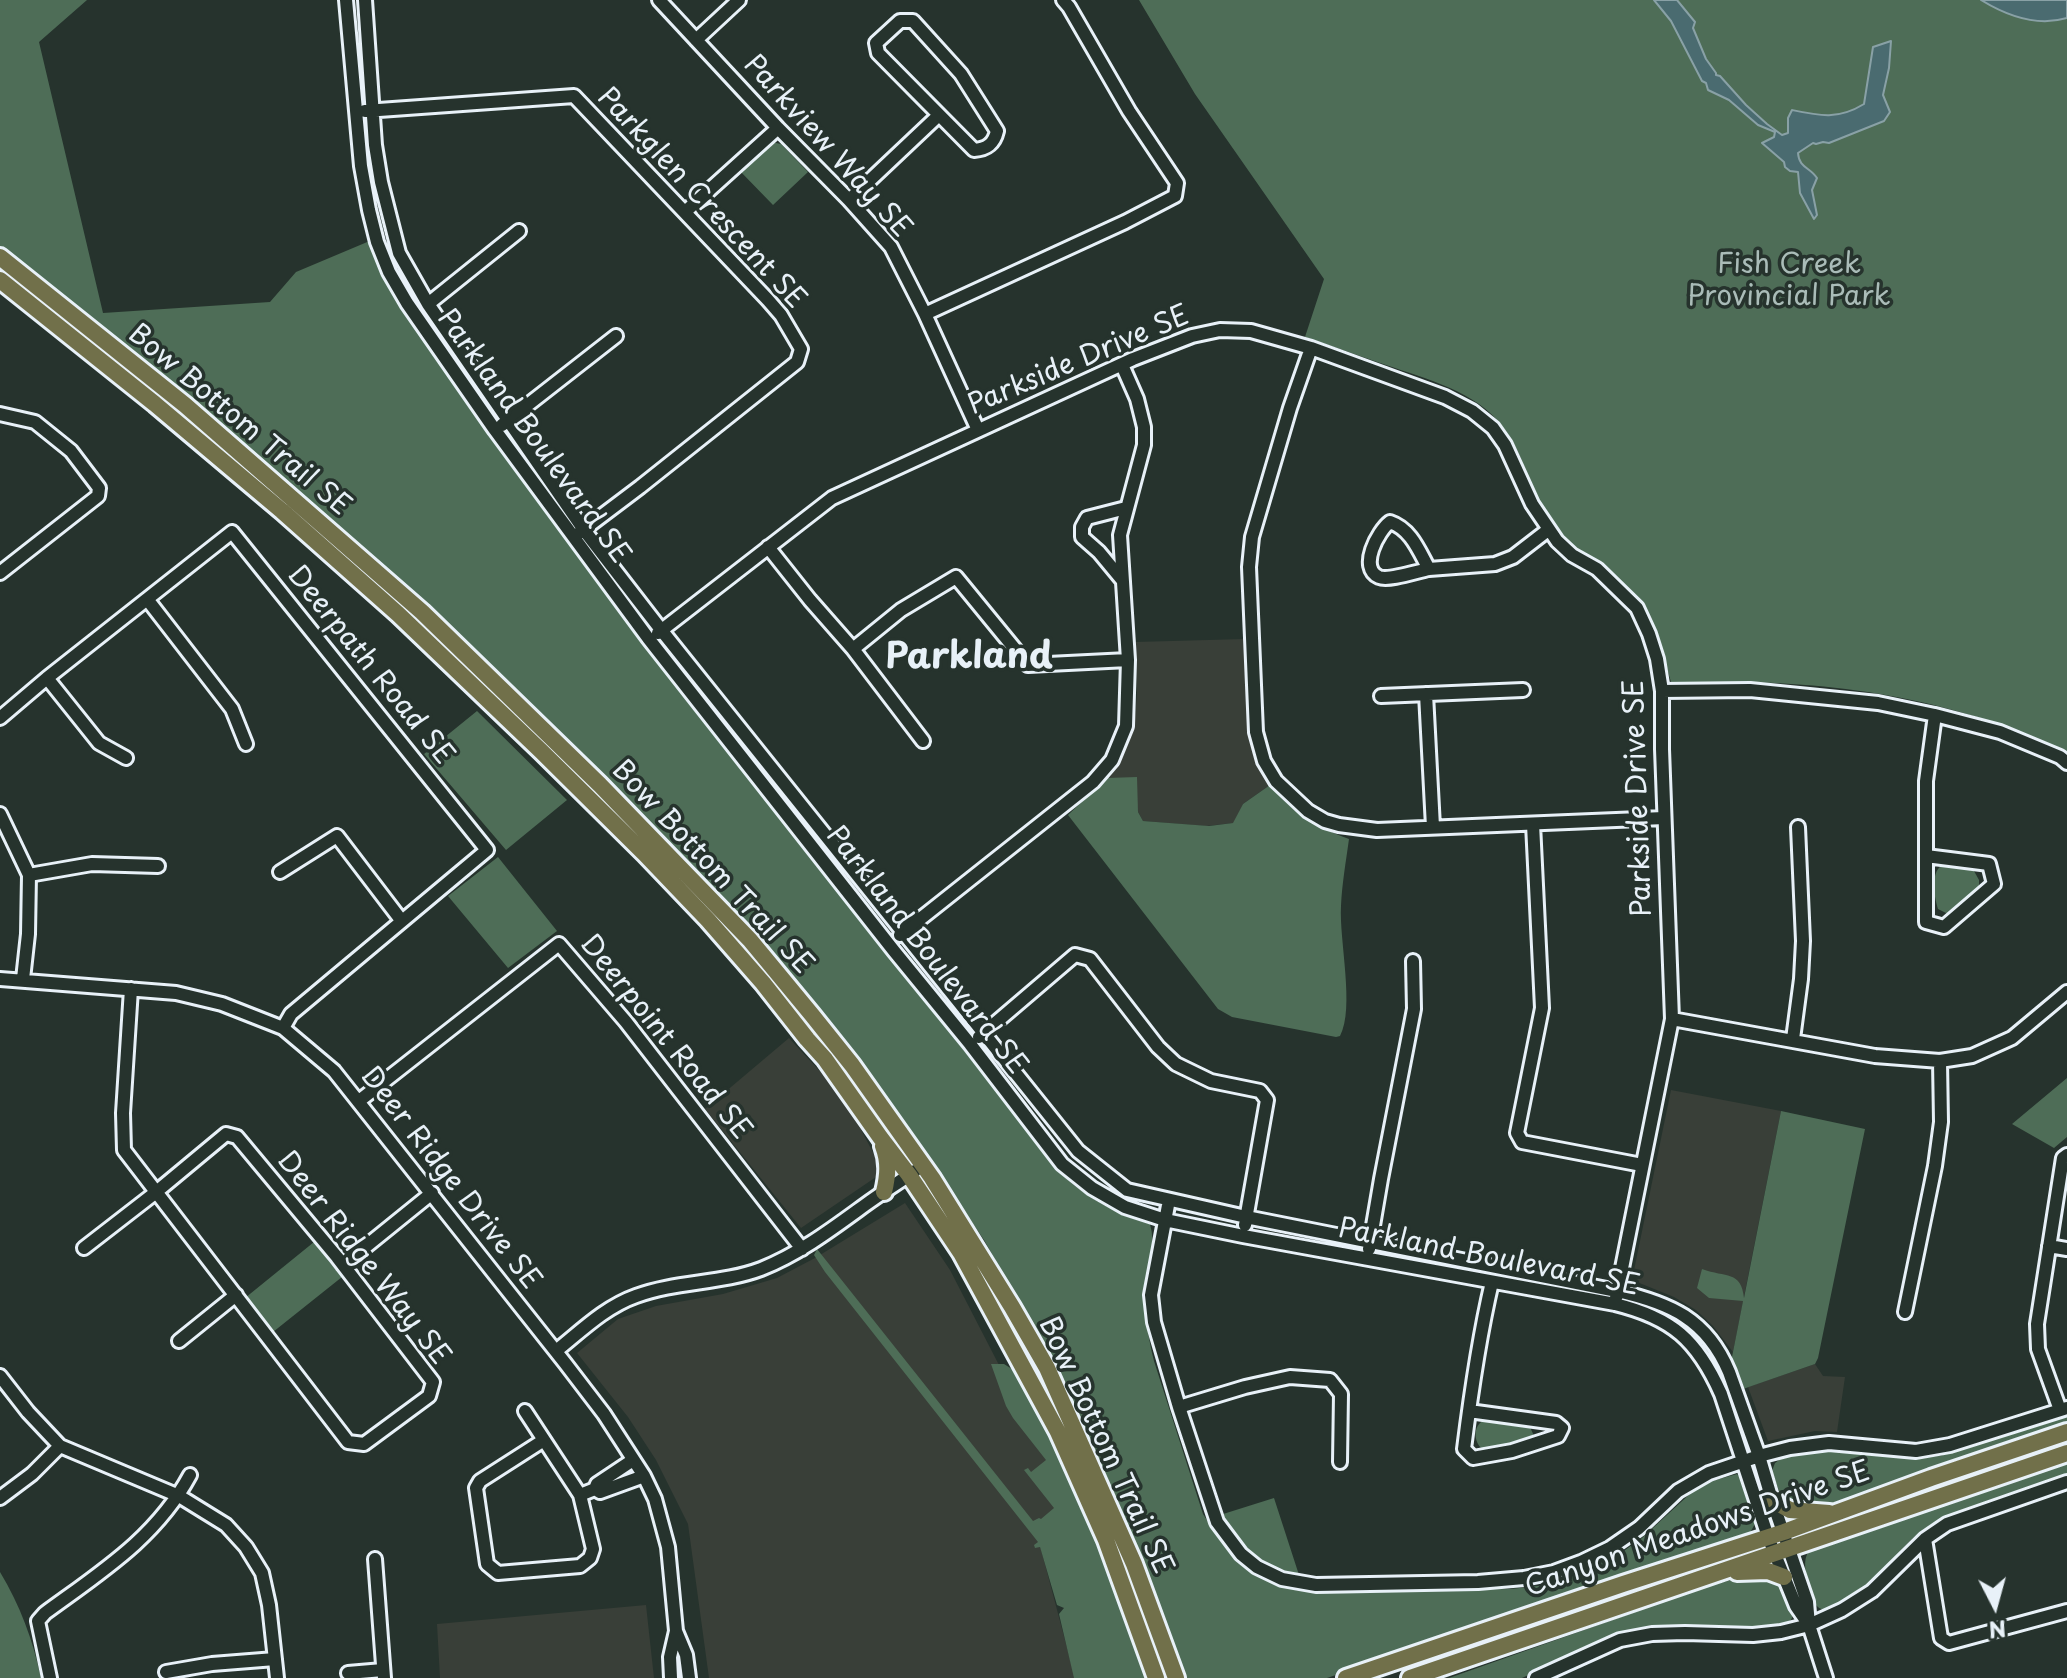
<!DOCTYPE html>
<style>
body{margin:0}
#map{position:relative;width:2067px;height:1678px;overflow:hidden;background:#26332d;font-family:"Playpen Sans",sans-serif}
canvas{display:block}
.north{position:absolute;left:1955px;top:1566px;width:80px;height:80px;-webkit-text-stroke:6px #26332d;paint-order:stroke;rotate:174deg;font-size:22px;font-weight:700;line-height:32px;text-align:center;color:#e8f1f8}
.north::after{content:'';display:block;margin:auto;width:28px;height:36px;background:#e8f1f8;clip-path:polygon(50% 0,100% 100%,50% 72%,0 100%)}
</style>
<div id="map">
<canvas width="2067" height="1678"></canvas>
<div class="north">N</div>
</div>
<script>
const c = document.querySelector('canvas').getContext('2d');
c.lineJoin = 'round';
function fill(path, color) {
  c.fillStyle = color;
  c.fill(path, 'evenodd');
}
function trace(path, color, width, dash) {
  c.strokeStyle = color;
  c.lineWidth = width;
  c.lineCap = dash ? 'butt' : 'round';
  c.setLineDash(dash || []);
  c.stroke(path);
}
function write(font, color, halo, rows, align = 'center') {
  c.font = font + ' "Playpen Sans",sans-serif';
  c.lineWidth = 7;
  c.setLineDash([]);
  c.textBaseline = 'middle';
  c.strokeStyle = halo;
  c.fillStyle = color;
  for (const [text, x, y, turn = 0] of rows) {
    c.save();
    c.translate(x, y);
    c.rotate((+turn || 0) * Math.PI / 180);
    c.textAlign = isNaN(turn) ? turn : align;
    if (halo) c.strokeText(text, 0, 0);
    c.fillText(text, 0, 0);
    c.restore();
  }
}
const built = new Path2D(`
 M1245,639L1250,730L1259,768L1270,785L1243,804L1234,823L1206,826L1143,821L1138,812L1136,799L1107,778L1123,754L1131,734L1135,716L1137,694L1135,642Z
 M789,1038L843,1096L876,1158L879,1175L801,1228L705,1109Z
 M1671,1090L1781,1111L1733,1352L1713,1326L1696,1310L1674,1297L1632,1280Z
 M905,1203L950,1270L999,1365L1077,1499L1037,1534L1075,1678H709L688,1524L656,1460L628,1417L577,1353L618,1319L656,1306L723,1294L777,1278L815,1258Z
 M1815,1364L1823,1376L1845,1377L1837,1432L1815,1431L1768,1441L1748,1387Z
 M646,1605L654,1678H440L437,1624Z`);
const green = new Path2D(`
 M0,0H87L39,42L103,313L270,302L296,272L372,240L403,301L473,411L636,633L1055,1166C1063,1174 1070,1183 1079,1189C1100,1205 1125,1216 1150,1224C1156,1245 1149,1265 1147,1286C1144,1312 1148,1337 1154,1361L1203,1514L1214,1531L1234,1558L1259,1575L1283,1586L1308,1591L1511,1589L1546,1585L1573,1576L1618,1555L1642,1538L1693,1491L1712,1481L1737,1474L1742,1479L1756,1522L1751,1531L1745,1536L1327,1678H1184L1145,1566L1103,1468L1041,1340L984,1240L943,1179L838,1034L799,986L661,835L491,667L247,448L0,247Z
 M1139,0H2067V756C1962,694 1792,674 1672,685C1660,643 1649,602 1613,574C1596,561 1575,550 1560,534C1532,503 1528,460 1503,427C1476,391 1426,379 1386,365C1359,356 1332,346 1305,337L1324,279L1195,94Z
 M771,142L781,144L808,172L773,205L739,170Z
 M477,711L567,800L506,850L424,754Z
 M1137,777L1138,812L1143,821L1209,826L1233,823L1243,804L1270,785C1292,813 1317,827 1349,839C1346,861 1342,884 1341,906C1339,940 1355,1008 1340,1036L1336,1037L1232,1017L1218,1009L1068,815L1107,778Z
 M498,857L557,931L508,968L448,896Z
 M1945,863L1974,871L1979,880V887L1952,916L1938,909C1934,895 1929,871 1945,863Z
 M2067,1078V1137L2054,1148L2012,1124Z
 M1781,1111L1865,1129L1818,1358L1815,1364L1743,1389L1731,1362L1743,1301L1709,1298L1697,1288L1702,1269C1726,1278 1741,1270 1744,1298Z
 M314,1242L342,1277L273,1332L245,1298Z
 M817,1249L1033,1521L1039,1518L1041,1519L1054,1508L1024,1470L1028,1468L1031,1472L1046,1460L1013,1418L1006,1406L991,1364H1004L1012,1369L1028,1387L1092,1523L1149,1678H1074L1059,1614L1064,1608L1057,1605L1040,1547L1035,1548L1034,1545L1038,1542L825,1272L814,1255Z
 M2067,1413V1428L1858,1499L1816,1507L1787,1502L1780,1494L1772,1471L1775,1463L1783,1457L1818,1450L1897,1457L1940,1456Z
 M1486,1419L1530,1427L1534,1436L1531,1441L1487,1452C1473,1446 1471,1425 1486,1419Z
 M2067,1461V1476L1944,1518C1931,1524 1920,1531 1909,1542C1895,1555 1886,1572 1873,1584C1867,1590 1859,1594 1852,1598C1830,1612 1815,1619 1809,1586C1806,1573 1802,1562 1809,1550Z
 M1274,1498L1299,1575C1275,1571 1252,1562 1236,1544C1230,1536 1225,1524 1220,1515Z
 M0,1572C20,1605 33,1640 41,1678H0Z
 M1743,1577C1776,1577 1783,1581 1794,1613L1791,1620L1780,1627L1752,1629L1678,1626L1628,1633L1604,1640L1522,1678H1449L1708,1586Z`);
const water = new Path2D(`
 M1654,0H1677L1695,22L1693,28L1706,59L1716,73V75L1720,76L1746,105L1767,124L1782,135L1788,133V118L1792,110C1820,116 1838,120 1864,104L1873,47L1891,41L1889,68L1883,95L1890,112L1884,121L1829,143L1823,142L1816,144L1813,143L1798,153C1799,168 1810,167 1817,178L1812,190L1817,215L1814,219L1800,193L1798,172L1790,171L1785,167L1784,162L1762,143L1774,137L1775,132L1758,125L1729,100L1708,90L1706,83L1702,81L1671,21Z
 M1981,0H2067V18C2037,27 2007,16 1981,0Z`);
const minor = new Path2D(`
 M346,0L361,166L369,210L377,242L389,272L407,303L495,430L648,638L894,951L970,1044L1062,1164L1092,1188L1125,1207L1165,1220L1243,1236L1615,1304C1672,1318 1697,1340 1721,1394L1768,1537L1796,1606L1807,1622
 M365,0L375,145L381,182L399,253L428,304L584,530L662,631L1078,1151L1127,1190L1246,1217L1617,1291C1670,1303 1707,1319 1729,1372L1759,1456L1772,1500L1807,1602L1809,1625L1826,1678
 M659,0L778,128L849,200L891,247L925,314L978,430
 M900,21H913L961,74L997,131C994,144 987,149 974,150L878,53L876,43Z
 M696,40L739,0
 M365,111L574,96L768,300L781,315L801,349L797,362L640,487L579,533
 M849,200L939,115
 M685,212L778,128
 M428,304L519,231
 M925,314L1125,222L1175,196L1177,183L1129,111L1069,7L1063,0
 M1311,348L1290,408L1252,537L1249,567L1256,732L1264,761L1276,781L1308,811L1325,821L1339,825L1377,830L1664,818
 M0,414L35,422L71,451L99,488L98,496L0,573
 M502,425L616,336
 M1390,522C1411,529 1419,551 1429,569C1418,571 1389,581 1379,577C1358,568 1378,531 1390,522Z
 M768,547L810,600L853,649L923,741
 M1429,569L1495,564L1513,557L1548,530
 M1123,581L1099,552L1082,537V527L1087,518L1126,508
 M147,599L232,709L246,744
 M658,633L832,498L1133,359L1192,336L1220,330L1251,331L1311,348L1445,397L1472,411L1493,428L1505,445L1532,504L1557,541L1572,555L1597,569L1637,608L1649,634L1657,659L1662,691V749L1672,1019L1616,1298
 M853,649L901,610L956,577L1028,665L1128,660
 M47,678L99,743L126,758
 M1662,691L1750,690L1878,703L1935,715L2000,732L2060,757L2067,763
 M1426,694L1433,827
 M1381,696L1523,690
 M0,718L47,678L232,532L487,850L291,1014L283,1028
 M0,814L29,875L28,934L23,979
 M1533,824L1542,1008L1517,1133L1522,1142L1642,1165
 M1926,856L1989,864L1994,884L1944,927L1926,922V781L1935,715
 M280,872L337,836L401,920
 M29,875L92,864L158,866
 M900,935L1093,782L1112,760L1126,726L1128,660L1120,535L1144,445V427L1137,399L1122,365
 M0,979L176,993L222,1004L283,1028L334,1071L565,1363L604,1414L644,1476L655,1499L668,1547L676,1631L670,1657L671,1678
 M1672,1019L1875,1056L1940,1061L1972,1056L2012,1038L2067,992
 M979,1037L1075,955L1090,959L1158,1047L1176,1064L1211,1081L1260,1091L1267,1100L1245,1225
 M1793,1039L1801,979L1803,941L1798,827
 M359,1101L559,944L626,1022L802,1249
 M1169,1200L1151,1295L1154,1322L1179,1407L1217,1522L1241,1554L1257,1567L1282,1579L1316,1585L1478,1582L1524,1578L1554,1572L1581,1562L1610,1548L1639,1528L1678,1491L1709,1473L1759,1456L1790,1448L1829,1443L1916,1451L1950,1445L2067,1408
 M2049,1246L2067,1249
 M84,1248L155,1193L226,1134L237,1137L337,1257L433,1382L429,1396L364,1444L348,1442L124,1150L123,1113L131,989
 M1369,1249L1381,1179L1414,1009L1413,961
 M343,1265L432,1193
 M1905,1312L1935,1166L1941,1122L1940,1061
 M179,1341L236,1295
 M556,1351C581,1331 605,1307 636,1296C676,1281 721,1284 761,1269C799,1254 832,1229 865,1205C881,1193 898,1183 915,1171
 M0,1376L28,1412L60,1446L179,1496L226,1525L246,1547L262,1573L269,1605L277,1678
 M1179,1407L1245,1387L1290,1377L1330,1380L1341,1394L1340,1462
 M2060,1410L2038,1349L2037,1324L2063,1158L2067,1155
 M525,1411L580,1495L593,1549L590,1558L580,1566L498,1573L487,1564L476,1488L480,1481L544,1440
 M1469,1411L1556,1423L1562,1428L1558,1436L1512,1451L1473,1458L1464,1449C1471,1393 1479,1337 1492,1282
 M595,1489L600,1492L644,1476
 M580,1495L595,1489L597,1484L633,1460
 M0,1498L32,1474L60,1446
 M1925,1539L1941,1638L1949,1643L2067,1611
 M375,1559L384,1678
 M676,1631L686,1655L689,1678
 M166,1672L212,1664L275,1659
 M348,1673L383,1670
 M50,1678L38,1621L45,1613C101,1572 156,1538 190,1475
 M1536,1678L1620,1640L1652,1634L1685,1633L1753,1635L1781,1632L1809,1625L1842,1610L1872,1591L1925,1539L1947,1524L2067,1482`);
const major = new Path2D(`
 M0,257L185,405L422,612L600,785L750,940L812,1015L852,1065L932,1178L1012,1307L1047,1368L1134,1564L1176,1678
 M0,280L155,404L282,511L398,614L541,751L644,853L708,920L763,983L807,1039L825,1059L880,1137L909,1175L961,1253L1058,1432L1106,1540L1156,1678
 M883,1146C889,1162 888,1175 884,1192
 M1772,1500L1790,1510L1829,1513
 M1737,1572L1768,1571L1784,1577
 M1346,1678L1623,1584L1784,1532L1931,1478L2067,1432
 M1410,1678L2067,1453`);
const streetNames = [
 ["Parkview Way SE",827,147,48],
 ["Parkglen Crescent SE",701,199,47],
 ["Parkside Drive SE",1079,361,-23],
 ["Bow Bottom Trail SE",239,421,40],
 ["Parkland Boulevard SE",533,437,54],
 ["Deerpath Road SE",370,666,51],
 ["Parkside Drive SE",1639,798,-92],
 ["Bow Bottom Trail SE",712,868,47],
 ["Parkland Boulevard SE",926,951,52],
 ["Deerpoint Road SE",665,1038,51],
 ["Deer Ridge Drive SE",450,1179,52],
 ["Parkland Boulevard SE",1489,1258,11],
 ["Deer Ridge Way SE",363,1259,52],
 ["Bow Bottom Trail SE",1105,1446,65],
 ["Canyon Meadows Drive SE",1698,1530,-19]
];
const parkNames = [
 ["Fish Creek",1789,265],
 ["Provincial Park",1789,297]
];
const districtNames = [
 ["Parkland",969,658]
];
fill(built, '#393f38');
fill(green, '#4e6d57');
fill(water, '#4a6b70');
trace(water, '#89a1a6', 2);
trace(minor, '#e8f1f8', 18);
trace(major, '#e8f1f8', 22);
trace(minor, '#26332d', 12);
trace(major, '#71704a', 16);
write('28px', '#e8f1f8', '#26332d', streetNames);
write('28px', '#aabcb8', '#26332d', parkNames);
write('bold 36px', '#e8f1f8', '#26332d', districtNames);
</script>
